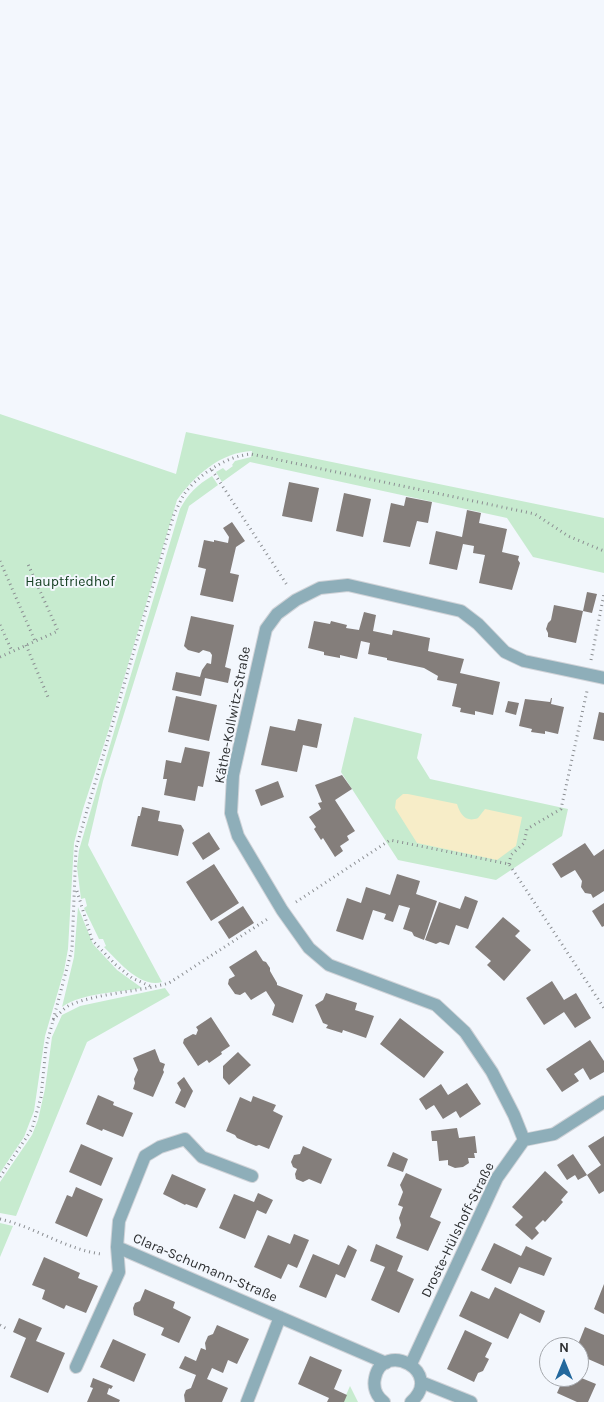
<!DOCTYPE html>
<meta charset="utf-8">
<style>
body{margin:0}
#map{position:relative;width:604px;height:1402px;overflow:hidden;background:#f3f7fd;font-family:Karla,sans-serif}
canvas{display:block}
.north{position:absolute;left:539px;top:1337px;width:50px;height:50px;box-sizing:border-box;background:#f3f7fd;border:1px solid #a4a7ac;border-radius:50%;rotate:0deg;font-size:14px;font-weight:700;line-height:20px;text-align:center;color:#2e3032}
.north::after{content:'';display:block;margin:auto;width:18px;height:22px;background:#23689d;clip-path:polygon(50% 0,100% 100%,50% 72%,0 100%)}
</style>
<div id="map">
<canvas width="604" height="1402"></canvas>
<div class="north">N</div>
</div>
<script>
const c = document.querySelector('canvas').getContext('2d');
c.lineJoin = 'round';
function fill(path, color) {
  c.fillStyle = color;
  c.fill(path, 'evenodd');
}
function trace(path, color, width, dash) {
  c.strokeStyle = color;
  c.lineWidth = width;
  c.lineCap = dash ? 'butt' : 'round';
  c.setLineDash(dash || []);
  c.stroke(path);
}
function write(font, color, halo, rows, align = 'center') {
  c.font = font + ' Karla,sans-serif';
  c.lineWidth = 4;
  c.setLineDash([]);
  c.textBaseline = 'middle';
  c.strokeStyle = halo;
  c.fillStyle = color;
  for (const [text, x, y, turn = 0] of rows) {
    c.save();
    c.translate(x, y);
    c.rotate((+turn || 0) * Math.PI / 180);
    c.textAlign = isNaN(turn) ? turn : align;
    if (halo) c.strokeText(text, 0, 0);
    c.fillText(text, 0, 0);
    c.restore();
  }
}
const green = new Path2D(`
 M0,414L176,474L186,432L604,518V573L533,557L507,518L250,462L222,482L216,472L223,468L226,471L233,466L232,465L235,461L251,457L252,451C221,452 194,476 177,500L108,732L83,809L74,843L68,949L64,971L45,1036L34,1111L24,1137L0,1173Z
 M212,476L218,485L189,506L103,781L88,845L162,982C140,988 119,962 104,947L106,946L103,939H99L84,908L87,906L85,898L81,899L77,867L79,850L180,509C188,494 197,485 212,476Z
 M354,717L422,734L417,758L430,779L568,809L562,836L496,880L398,860L341,772Z
 M78,907L93,944L117,970L142,988C117,993 84,992 62,1007L74,957Z
 M165,988L170,995L87,1042L16,1216L0,1213V1182L32,1135L38,1120L45,1089L52,1037L62,1015L80,1006Z
 M0,1223L13,1226L0,1257Z
 M350,1386L358,1402H343Z`);
const sand = new Path2D(`
 M403,794H408L457,804C460,814 466,823 478,818L485,809L522,817L516,846L497,860L417,843L395,808L396,800Z`);
const building = new Path2D(`
 M289,482L319,488L312,522L282,516Z
 M344,493L371,499L363,537L336,531Z
 M406,497L432,502L428,523L417,521L410,547L383,542L391,503L404,506Z
 M467,510L481,513L479,523L507,529L502,552L519,556L518,560L520,563L512,590L479,583L485,555L473,553L474,546L463,544L457,570L429,564L436,531L462,537Z
 M232,522L245,541L236,547L230,573L239,575L233,602L200,595L206,569L198,567L204,540L214,542V540L228,543L229,537L223,528Z
 M587,592L597,594L592,613L583,611Z
 M554,605L583,611L576,643L548,637V633L546,629L548,623L551,620Z
 M364,612L376,615L373,631L392,635L393,630L430,638L428,651L464,659L460,673L500,682L493,715L475,711V715L460,712L461,708L452,706L457,684L437,680L438,676L424,668L387,660V658L368,654L370,643L361,641L357,659L340,655V658L324,655V652L308,648L314,621L330,624L331,621L347,625L346,628L359,630Z
 M191,616L234,625L225,667L231,669L228,683L205,678L201,696L172,690L176,672L200,677L202,670L207,663L211,664L212,655L210,652L203,650L199,653L188,650L184,646Z
 M176,696L217,705L209,741L168,732Z
 M551,698H552L551,704L564,707L558,734L545,731V734L531,732L532,729L519,726L525,699L550,702Z
 M508,701L519,703L516,715L505,712Z
 M599,712L604,713V741L593,739Z
 M298,719L322,724L317,748L303,745L297,772L261,765L270,726L295,731Z
 M185,747L210,752L203,787L198,786L195,801L164,795L167,779H163L166,760L181,763Z
 M342,775L352,789L335,800L355,831L347,836L349,840L340,846L343,851L335,857L323,838L321,840L314,829L316,827L309,817L321,809L318,803L322,802L315,785Z
 M278,781L284,797L261,806L255,790Z
 M142,807L160,811L158,821L181,825L184,830L178,856L131,846L138,816H140Z
 M209,832L220,849L203,860L192,843Z
 M585,843L594,856L604,849V891L593,898L591,894L585,893L581,887L582,881L575,870L561,878L552,864Z
 M214,864L239,903L211,921L186,882Z
 M397,874L420,881L416,894L437,901L424,940L414,936L412,932L403,929L410,908L399,905L393,922L384,919L386,914L373,910L363,940L336,931L347,898L361,903L366,887L390,895Z
 M465,896L478,901L468,929L456,925L449,945L440,942L436,944L425,940L439,902L460,909Z
 M604,903V926L602,927L592,911Z
 M243,906L254,923L229,939L218,922Z
 M503,917L520,931L515,936L531,950L504,981L487,965L491,961L475,947Z
 M256,950L263,961L266,962L270,968V971L277,983V985L303,995L293,1023L272,1015L275,1005L266,991L251,1000L245,992L240,995L235,994L228,984L229,979L235,976L229,967Z
 M552,981L564,1000L576,993L591,1018L575,1028L564,1012L544,1025L526,998Z
 M326,993L357,1003L355,1010L374,1016L366,1038L343,1030L342,1033L326,1028L328,1025L323,1023L315,1005L323,1000Z
 M211,1017L230,1046L221,1052L222,1054L209,1063L207,1060L198,1066L183,1043L184,1039L193,1034L196,1035L198,1030L196,1027Z
 M400,1018L444,1052L424,1078L380,1044Z
 M590,1040L604,1061V1072L590,1080L583,1068L574,1074L579,1081L562,1092L546,1069Z
 M155,1049L160,1062L165,1064L163,1070L164,1072L153,1097L133,1089L135,1083L134,1079L138,1070L133,1058Z
 M238,1052L251,1065L229,1085L223,1078V1066Z
 M184,1077L193,1091L185,1108L175,1103L181,1090L177,1083Z
 M467,1083L481,1104L460,1118L456,1111L443,1119L434,1105L426,1110L419,1099L441,1084L448,1095Z
 M98,1095L114,1102L113,1105L133,1113L123,1137L103,1129L102,1131L86,1124Z
 M253,1096L276,1105L273,1111L283,1116L269,1149L259,1145L256,1146L237,1138L235,1135L226,1131L240,1097L251,1102Z
 M457,1128L459,1138L475,1136L477,1153H474L475,1158H468L469,1163L463,1167L455,1168L448,1165V1160L439,1161L437,1141H432L431,1131Z
 M604,1136V1191L599,1194L587,1175L601,1165L588,1146Z
 M81,1144L113,1158L101,1186L69,1172Z
 M303,1146L332,1159L321,1184L309,1179L303,1182L296,1179L295,1174L297,1169L293,1167L291,1162L294,1155L300,1154Z
 M393,1152L408,1159L403,1172L387,1166Z
 M573,1154L587,1175L578,1180L575,1175L567,1180L557,1165Z
 M545,1171L568,1192L561,1200L563,1202L545,1222L543,1220L535,1228L539,1233L532,1240L515,1225L523,1217L512,1207Z
 M406,1173L442,1189L430,1217L441,1222L428,1251L396,1238L401,1225L399,1218L403,1207L398,1205L403,1192L400,1185Z
 M172,1174L206,1189L197,1208L186,1204L185,1205L163,1194Z
 M76,1187L103,1199L87,1237L55,1223L67,1195L72,1197Z
 M258,1193L273,1200L266,1214L257,1210L245,1239L219,1228L234,1194L254,1202Z
 M294,1234L309,1240L297,1268L288,1264L281,1279L254,1267L268,1235L290,1244Z
 M494,1243L521,1256L526,1246L552,1258L544,1276L519,1267L511,1284L481,1270Z
 M376,1244L403,1256L397,1271L414,1279L399,1313L371,1300L385,1267L370,1261Z
 M348,1245L357,1250L345,1278L336,1274L326,1298L299,1287L313,1254L339,1265Z
 M44,1257L80,1273L78,1278L98,1286L86,1313L66,1305L64,1309L42,1299L45,1290L32,1285Z
 M604,1284V1314L594,1309Z
 M495,1287L545,1311L540,1323L520,1313L508,1339L459,1316L471,1291L489,1299Z
 M145,1289L175,1302L173,1308L191,1317L179,1343L161,1335L164,1328L134,1315L133,1308L135,1303L140,1301Z
 M19,1318L42,1328L36,1341L65,1353L48,1393L10,1377L26,1338L13,1332Z
 M217,1325L249,1339L237,1364L228,1360L223,1373L212,1368L207,1379L228,1388L222,1402H185L184,1395L186,1390L191,1388L196,1375L179,1368L185,1356L196,1361L201,1348L206,1350L205,1343L208,1336L213,1334Z
 M585,1327L604,1335V1366L579,1355V1347H577Z
 M465,1330L492,1343L485,1357L489,1359L483,1371L478,1373L474,1382L447,1369Z
 M113,1339L146,1354L134,1382L100,1367Z
 M310,1356L342,1370L334,1389L347,1395L344,1402H327L329,1398L298,1384Z
 M564,1377H579L596,1384L588,1402H577L557,1393Z
 M93,1378L113,1386L111,1389L109,1388L107,1394L120,1400L119,1402H87L93,1388L90,1387Z`);
const path = new Path2D(`
 M212,470L287,585
 M0,561L35,641
 M0,625L12,651
 M26,645L48,697
 M0,657L58,631L27,562
 M591,660L604,594
 M509,864L511,855L524,843L527,829L561,809L587,691
 M77,891L92,940L116,965L132,978L152,987
 M296,902L390,840L509,864L604,1008
 M53,1020C58,1015 64,1008 70,1005C98,993 138,992 169,983L269,918
 M0,1177L32,1129L41,1097L46,1047L72,949L76,848L174,514C178,507 181,499 185,493C199,474 227,456 251,454L535,514L568,536L604,551
 M0,1219C35,1227 65,1249 101,1254
 M0,1325L7,1329`);
const minor = new Path2D(`
 M524,1140L514,1115L492,1072L465,1032L436,1005L329,965L309,948L282,910L238,836L231,813L233,775L266,629L277,614L296,600L320,588L348,585L461,611L478,624L505,652L524,661L604,678
 M252,1176L202,1157L185,1139L160,1147L145,1156L119,1221L117,1247L386,1363
 M411,1364L497,1178L524,1140L554,1134L604,1102
 M76,1367L119,1272L117,1247
 M421,1382L471,1402
 M247,1402L280,1317
 M384,1402C376,1396 373,1387 375,1378C383,1339 445,1372 411,1402`);
const parkNames = [
 ["Hauptfriedhof",70,582]
];
const streetNames = [
 ["Käthe-Kollwitz-Straße",233,715,-79],
 ["Droste-Hülshoff-Straße",458,1230,-64],
 ["Clara-Schumann-Straße",205,1268,23]
];
fill(green, '#c7ebcf');
fill(sand, '#f7edc8');
fill(building, '#847e7b');
trace(minor, '#d0d3d8', 14);
trace(path, '#8b8e92', 3, [1, 4]);
trace(minor, '#8eaeb9', 12);
write('14px', '#164023', '#f3f7fd', parkNames);
write('14px', '#2e3032', '#f3f7fd', streetNames);
</script>
